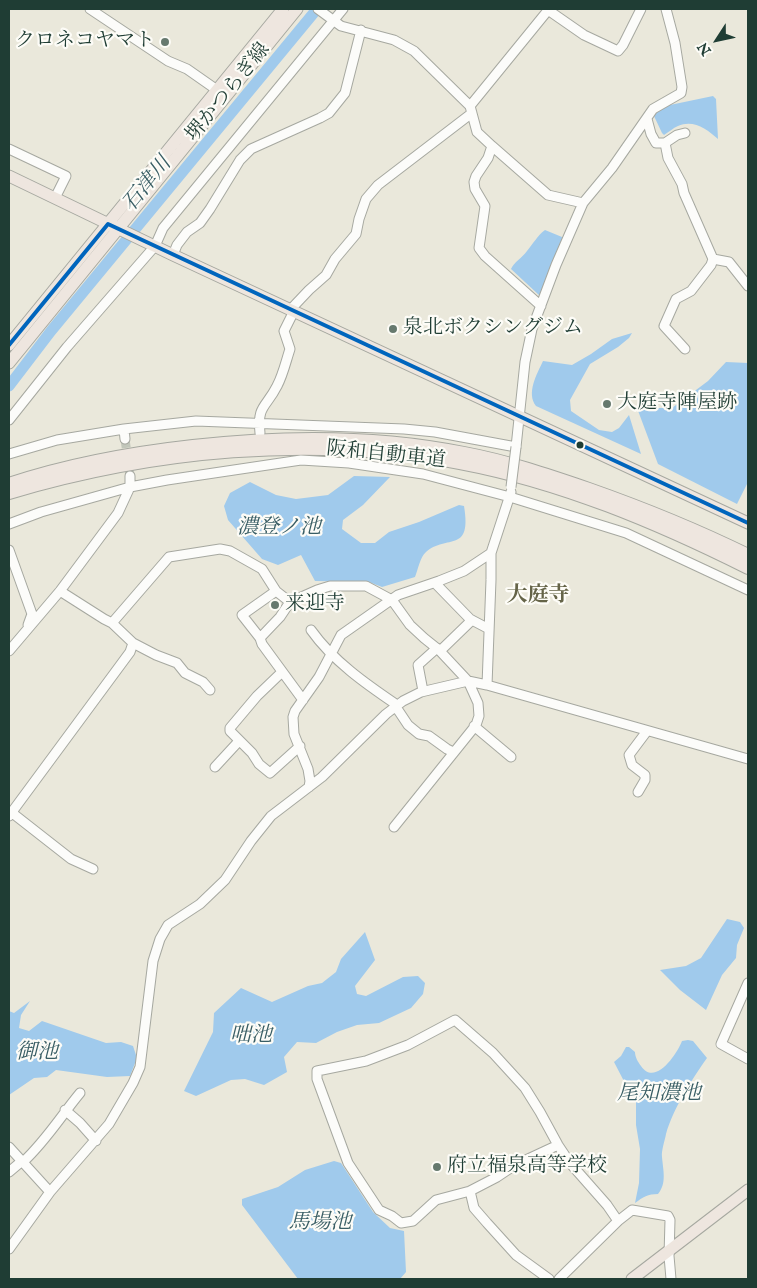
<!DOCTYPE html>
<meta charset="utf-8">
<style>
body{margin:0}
#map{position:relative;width:757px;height:1288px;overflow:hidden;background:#eae8db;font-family:"IM FELL English",serif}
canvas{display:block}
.frame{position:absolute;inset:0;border:10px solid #1f3d34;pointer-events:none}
.north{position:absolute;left:692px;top:15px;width:50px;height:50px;-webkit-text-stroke:4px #fdfcf7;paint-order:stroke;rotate:235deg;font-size:14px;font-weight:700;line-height:20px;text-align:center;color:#1f3d34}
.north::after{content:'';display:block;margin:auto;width:18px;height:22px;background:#1f3d34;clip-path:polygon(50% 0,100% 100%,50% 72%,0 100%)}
</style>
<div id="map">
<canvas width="757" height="1288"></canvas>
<div class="frame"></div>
<div class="north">N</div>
</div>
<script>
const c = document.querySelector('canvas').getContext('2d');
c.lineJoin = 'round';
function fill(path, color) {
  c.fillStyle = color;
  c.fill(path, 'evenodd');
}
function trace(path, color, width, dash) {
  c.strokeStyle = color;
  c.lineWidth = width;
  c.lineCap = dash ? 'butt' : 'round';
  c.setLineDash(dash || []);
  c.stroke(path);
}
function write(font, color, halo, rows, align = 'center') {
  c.font = font + ' "IM FELL English","Noto Serif JP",serif';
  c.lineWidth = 4.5;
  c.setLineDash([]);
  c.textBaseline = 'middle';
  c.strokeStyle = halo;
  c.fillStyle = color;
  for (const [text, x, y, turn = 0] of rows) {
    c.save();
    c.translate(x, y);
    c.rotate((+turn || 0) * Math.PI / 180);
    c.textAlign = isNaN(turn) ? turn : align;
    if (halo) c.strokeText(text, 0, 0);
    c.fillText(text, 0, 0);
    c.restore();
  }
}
const water = new Path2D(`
 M713,96L716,99L718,139C707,129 693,119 678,126C673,128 669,132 664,135L662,133L654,116L658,111L670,105Z
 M545,230L562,237L563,241L540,296L511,269C514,262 522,258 527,251C533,244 537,236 545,230Z
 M632,333L629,338L618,347L590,364L570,400L571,411L599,430L612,432L619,428L629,415L641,454L536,406C526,393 537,374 543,361L572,365L591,354L612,339Z
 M726,362L748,363V482L737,504L658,464L637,408H672L708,381Z
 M354,476L390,477L363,505L343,520L342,529L361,543H375L389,532L419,522L459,505L464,506C472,554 447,534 426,552C420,557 418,570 415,577L382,587L369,582L315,581L301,555L278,565L262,559L228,520L224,506L230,493L250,482L276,495L296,499L328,495Z
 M727,919L740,922L744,928L737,945L736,958L722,975L706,1010L680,990L660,970L686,966L701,958Z
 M365,932L375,960L355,986L357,994L366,996L403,977L418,976L425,983L423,994L411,1008L379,1023L357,1025L337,1032L316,1043L297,1042L284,1057L287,1072L264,1085L245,1079L231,1080L196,1096L184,1091L213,1032L214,1013L241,988L272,1002L308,986L322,983L336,972L341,959Z
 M30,1001L21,1015L19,1028L29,1031L42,1021L106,1043L121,1042L133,1046L137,1058L130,1076L107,1077L56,1070L47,1077L34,1078L9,1095V1011L14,1013Z
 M688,1040L693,1041L707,1058C692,1079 673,1109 666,1134C665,1140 661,1151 662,1157C663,1170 667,1183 658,1194C648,1194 643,1197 635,1203L639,1183L640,1149L636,1125V1087L637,1085L635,1083L627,1087L614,1062L621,1056L626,1047H629L635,1052C635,1057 638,1062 641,1066C655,1087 677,1054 682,1041Z
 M334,1161L341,1163L373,1212L390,1228L404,1231L406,1272L400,1279H298L242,1205V1199L278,1187L305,1170Z`);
const river = new Path2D(`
 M9,386L51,331L317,9`);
const minorTunnel = new Path2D(`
 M125,439L130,476`);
const minor = new Path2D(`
 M90,9L168,61L187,69L217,90
 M318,9L341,26L394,40L414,51L470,106L477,132L492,146L548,195L583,203
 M548,10L584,35L618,51L623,45L641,9
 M470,106L549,9
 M647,119L651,134L656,143H665L677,135L685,133
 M665,143L668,158L682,184L684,193L713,259
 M492,146L488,158L476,176L474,182L475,189L485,206L479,248L485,256L541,306
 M9,149L66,176L55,198
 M173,255L177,245L187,232L200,223L210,209L240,160L251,149L320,118L329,113L345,93L361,30
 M291,309L309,290L326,275L335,259L356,234L359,219L366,199L378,185L472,113
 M685,349L664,326L676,299L691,291L711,265L713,259L729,262L748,286
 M9,420L67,347L155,246L163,228L343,9
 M124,429L125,439
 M260,433C257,405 266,408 277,386C283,375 286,361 290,349L284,331L294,311
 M9,454L57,440L124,429L196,421L404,429L435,432L516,447L525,362L532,329L556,265L583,203L612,168L653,109L681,93L682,87L675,43L666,9
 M9,524L41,512L130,487L167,480L301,460L349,463L423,474L510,497L626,533L748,590
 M9,550L32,614L28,625
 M435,583L470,619L489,629
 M60,591L104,619L112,623L133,643L156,655L177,663L185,673L203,682L210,690
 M112,623L169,557L220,549L230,551L262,569L276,591L290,602
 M311,630C333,661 366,684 397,705
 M260,638L242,615L276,591
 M9,651L60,591L118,513L130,487V476
 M440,651L472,620
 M282,672L257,696L230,728V731L252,753L259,764L270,773L300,746
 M487,685L491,580V553L511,492
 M423,691L418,665L437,648
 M303,700L262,644L260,638L280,617L290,602L317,590L330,586H366L392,600L410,625L424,638L439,650L468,681L478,703L479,716L476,725L394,827
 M396,707L408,725L419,734L429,736L447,749L453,752
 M474,726L511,757
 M215,767L239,741
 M309,787L310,781L308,769L294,734L293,717L295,711L319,677L341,635L398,595L439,581L464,571L491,553
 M638,792L645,780V775L632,765L629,755L647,731
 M11,812L71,859L93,869
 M9,816L130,652L133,643
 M748,983L721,1044L748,1059
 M65,1110L80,1123L96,1141
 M558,1145L515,1165L497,1177L470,1191L436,1200L413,1221L401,1223L392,1216L379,1210L348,1163L317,1079V1071L366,1061L408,1045L455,1020L493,1053L525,1088L540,1112L558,1145L570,1163L607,1205L618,1221
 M9,1147L50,1192
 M23,1162C45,1142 61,1116 80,1093
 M9,1172L22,1161
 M470,1191L474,1208L487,1223L516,1255L549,1279
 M9,1249L50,1192L109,1124L133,1083L140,1067L153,961L160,939L168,925L200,904L225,880L251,841L271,816L322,777L386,714L403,701L421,692L468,681L487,685L748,759
 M559,1279L618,1221L632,1210L668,1216L670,1220L669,1256L671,1279`);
const major = new Path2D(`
 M9,176L173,255L748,523
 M9,345L283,9
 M9,363L297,9
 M632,1279L748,1190`);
const highway = new Path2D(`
 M9,484C69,464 130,453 193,446C282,436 375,435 464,453C507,461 548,475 589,489C643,508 697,530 748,555
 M9,493C154,450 311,435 460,463C561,482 658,523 748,568`);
const minorBridge = new Path2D(`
 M511,487L516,447`);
const bus1 = new Path2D(`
 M9,345L108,224L748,523`);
const markers = [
 [165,42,5,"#66796e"],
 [393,329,5,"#66796e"],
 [607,404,5,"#66796e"],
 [580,445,4.5,"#1f3d34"],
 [275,605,5,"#66796e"],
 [437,1167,5,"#66796e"]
];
const poiNames = [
 ["クロネコヤマト",155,42,"right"],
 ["泉北ボクシングジム",403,329],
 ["大庭寺陣屋跡",617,404],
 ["来迎寺",285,605],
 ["府立福泉高等学校",447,1167]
];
const streetNames = [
 ["堺かつらぎ線",229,93,-51],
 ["阪和自動車道",386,456,6]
];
const waterNames = [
 ["石津川",148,185,-51],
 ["濃登ノ池",279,529],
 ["咄池",251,1037],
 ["御池",37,1054],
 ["尾知濃池",659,1095],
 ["馬場池",320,1224]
];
const neighbourhoodNames = [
 ["大庭寺",538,597]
];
fill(water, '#a0caec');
trace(river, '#a0caec', 11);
trace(minorTunnel, '#c1c6ba', 9, [9, 4.5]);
trace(minor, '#a6a8a0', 11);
trace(major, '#a6a8a0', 13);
trace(highway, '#a6a8a0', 14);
trace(minor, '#fcfcfa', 9);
trace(major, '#eee6df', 11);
trace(highway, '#eee6df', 12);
trace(minorBridge, '#a6a8a0', 11, []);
trace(minorBridge, '#fcfcfa', 9);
trace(bus1, '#0065bd', 4);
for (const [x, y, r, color] of markers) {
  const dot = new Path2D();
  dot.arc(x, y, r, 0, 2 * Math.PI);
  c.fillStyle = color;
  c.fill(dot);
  trace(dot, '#fdfcf7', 2);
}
write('20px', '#1f3d34', '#fdfcf7', poiNames, 'left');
write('20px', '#1f3d34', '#fdfcf7', streetNames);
write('italic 21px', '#385d64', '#fdfcf7', waterNames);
write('bold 21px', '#656448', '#fdfcf7', neighbourhoodNames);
</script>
